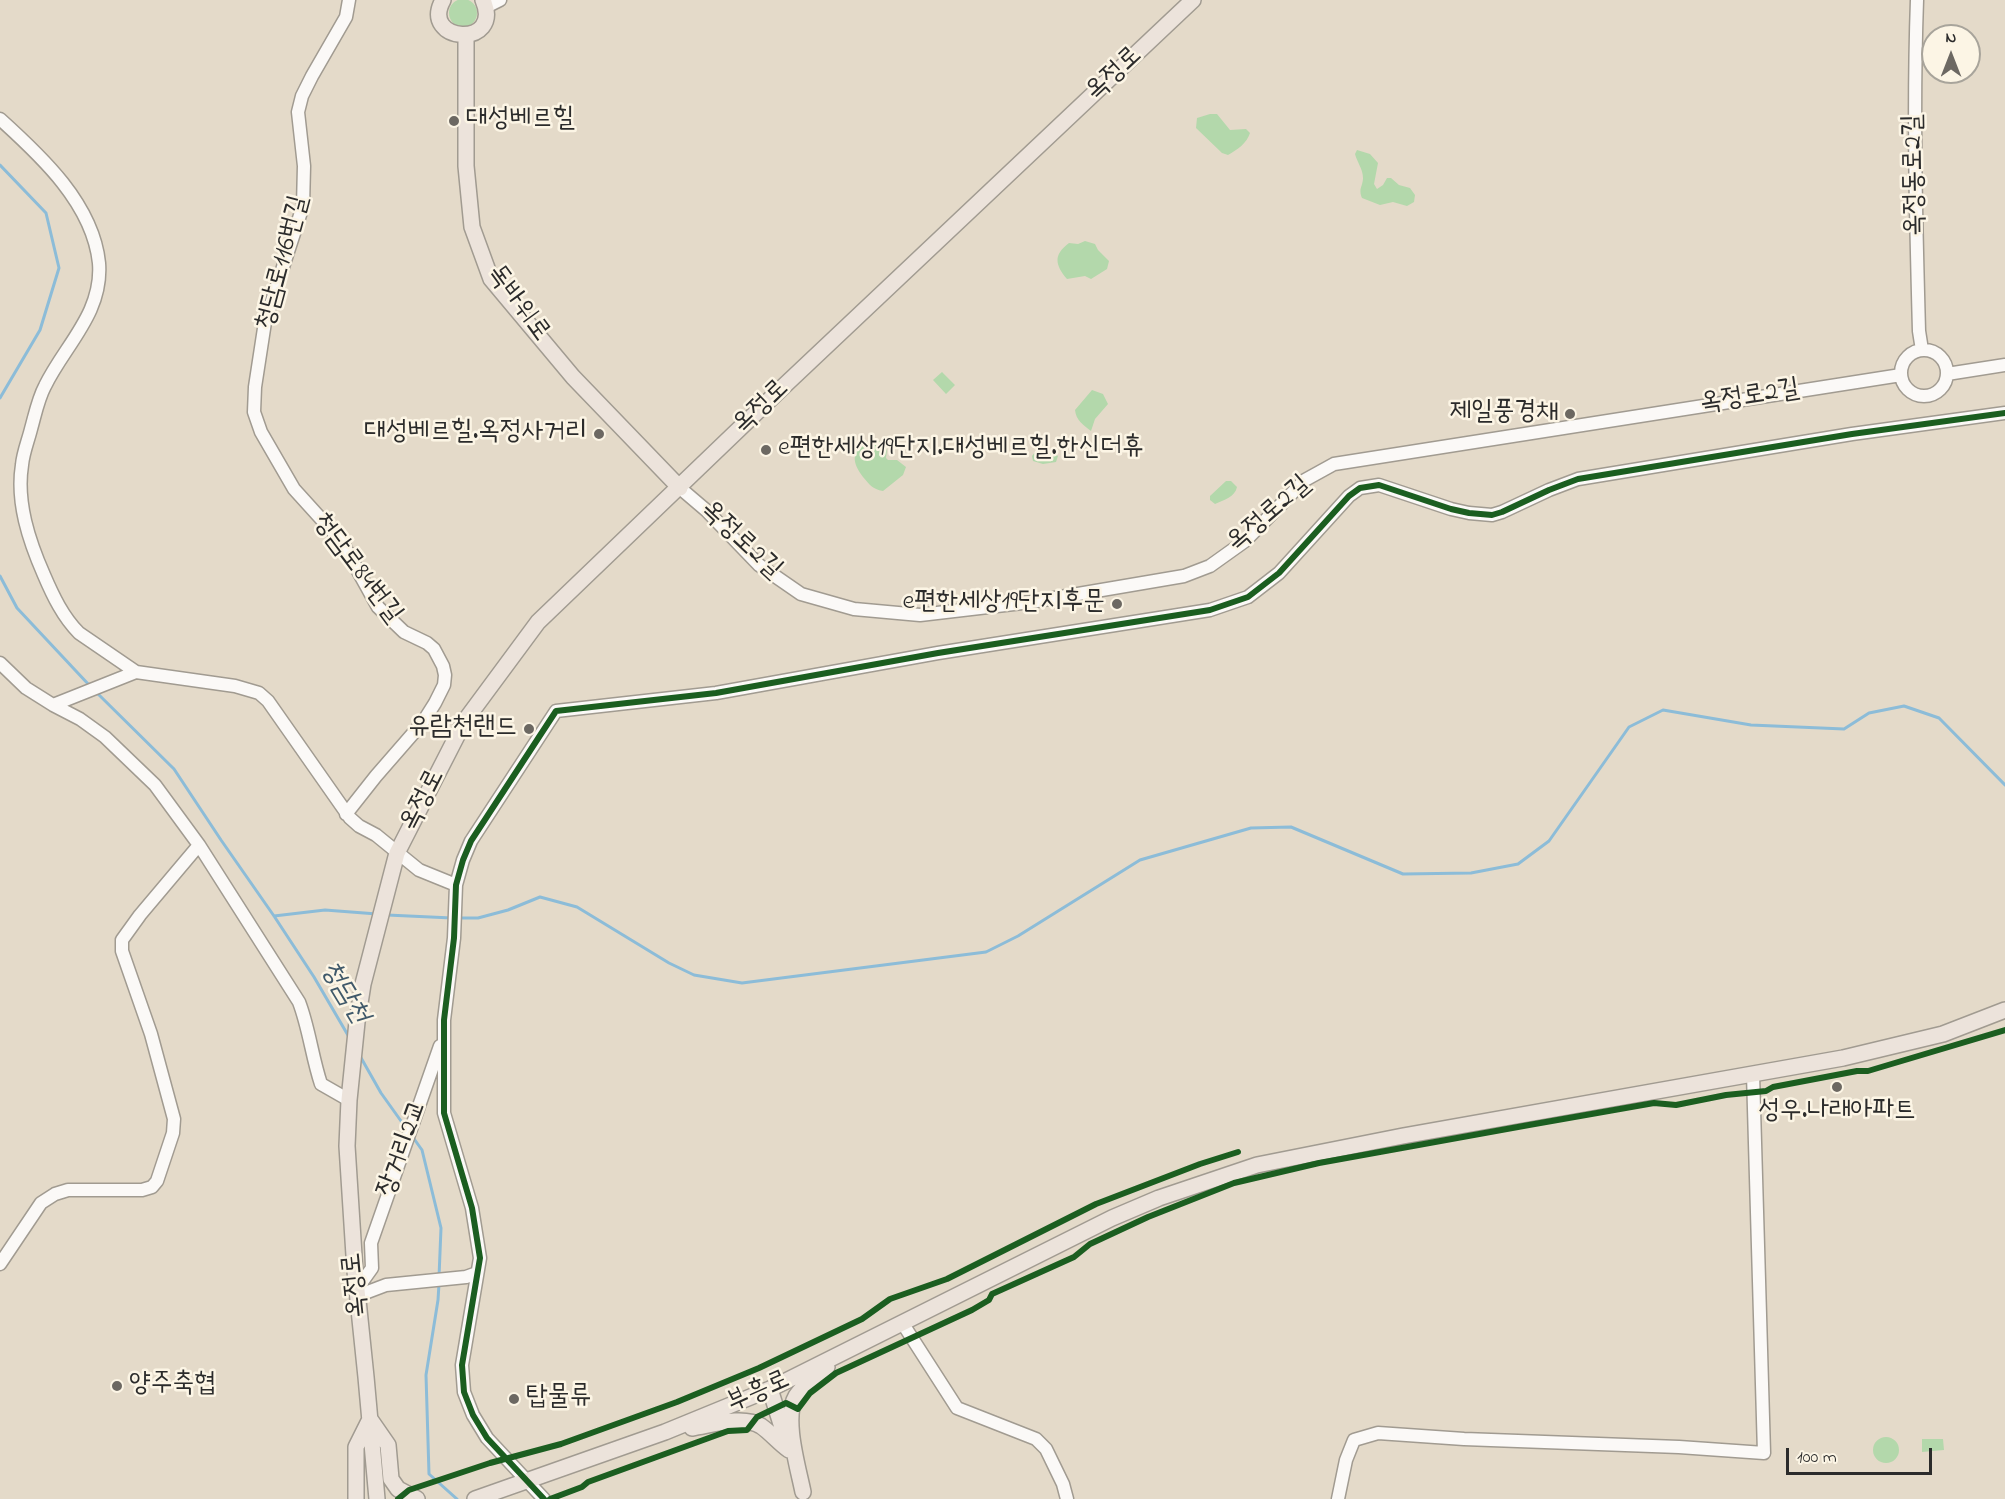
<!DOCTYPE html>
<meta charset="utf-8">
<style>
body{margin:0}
#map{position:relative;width:2005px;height:1499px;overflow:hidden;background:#e4dac9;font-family:"Indie Flower",sans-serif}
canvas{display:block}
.north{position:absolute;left:1921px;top:24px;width:60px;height:60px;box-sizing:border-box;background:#fcf5e5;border:2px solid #a8a49b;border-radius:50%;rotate:0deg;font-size:16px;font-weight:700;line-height:24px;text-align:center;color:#2b2b2b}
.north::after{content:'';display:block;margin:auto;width:21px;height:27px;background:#6c6862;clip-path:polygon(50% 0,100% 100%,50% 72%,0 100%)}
.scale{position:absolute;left:1786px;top:1448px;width:146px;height:27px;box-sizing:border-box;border:3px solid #2b2b2b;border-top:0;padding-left:8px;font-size:18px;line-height:21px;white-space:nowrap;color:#2b2b2b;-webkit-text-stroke:4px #fcf5e5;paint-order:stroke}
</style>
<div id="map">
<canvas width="2005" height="1499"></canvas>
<div class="north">N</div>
<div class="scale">100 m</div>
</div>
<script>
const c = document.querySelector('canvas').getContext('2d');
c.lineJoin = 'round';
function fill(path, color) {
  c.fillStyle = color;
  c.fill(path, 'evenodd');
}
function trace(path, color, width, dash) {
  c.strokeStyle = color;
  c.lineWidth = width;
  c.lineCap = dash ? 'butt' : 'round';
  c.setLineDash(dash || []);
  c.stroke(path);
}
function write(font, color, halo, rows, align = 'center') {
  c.font = font + ' "Indie Flower","Poor Story",sans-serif';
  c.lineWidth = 5;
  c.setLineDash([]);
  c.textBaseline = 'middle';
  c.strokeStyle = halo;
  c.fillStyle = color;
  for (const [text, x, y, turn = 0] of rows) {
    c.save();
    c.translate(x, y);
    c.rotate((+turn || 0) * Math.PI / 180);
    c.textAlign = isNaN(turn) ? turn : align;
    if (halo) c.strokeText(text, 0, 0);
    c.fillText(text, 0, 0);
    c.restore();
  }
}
const green = new Path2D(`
 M449 13a14 14 0 1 1 28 0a14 14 0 1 1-28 0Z
 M1210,114H1217L1230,130L1246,129L1250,133C1247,143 1237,150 1228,155L1222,153L1196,128L1197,118Z
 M1357,150L1370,154L1378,163L1374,184L1377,189L1383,185L1387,178H1391L1399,185L1410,188L1415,195L1414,202L1407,206L1393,202L1380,205L1362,198C1358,189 1363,186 1363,178C1363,169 1357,162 1355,154Z
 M1085,241L1095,244L1098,250L1109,261L1107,269L1091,279L1085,276L1067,279C1055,265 1053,255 1069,243L1078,244Z
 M942,372L955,385L946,394L933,380Z
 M1092,390L1103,394L1108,404L1095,419L1091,431C1083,425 1076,420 1075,410Z
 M873,439L881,442L887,450L886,458L888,460H897L906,467L903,475L883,491C872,489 870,485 863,477C849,459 853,448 873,439Z
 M1041,445L1045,446L1051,452L1058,456L1056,462L1043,464L1033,461L1032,456Z
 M1226,481H1231L1237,487C1235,497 1224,500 1215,504L1210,500V496Z
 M1873 1450a13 13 0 1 1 26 0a13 13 0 1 1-26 0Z
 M1922,1439H1943L1944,1450L1922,1452Z`);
const stream = new Path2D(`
 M0,165L46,213L59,268L40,330L0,398
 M0,576L17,608L90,686
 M95,691L174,769L221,840L274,916L314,977L349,1037
 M387,915L452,918
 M274,916L325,910L377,914
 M459,918H478L508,910L540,897L577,907L669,963L694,975L742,983L986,952L1018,936L1140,860L1251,828L1291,827L1403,874L1471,873L1518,864L1549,841L1629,727L1663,710L1751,725L1844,729L1869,713L1904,706L1939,718L2005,785
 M360,1056L381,1093L406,1128
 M412,1136L422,1150L441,1228L439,1277
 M439,1284L438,1300L426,1375L429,1474L457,1499`);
const minor = new Path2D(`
 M1917,0C1913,110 1916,221 1919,331L1922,350
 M486,7L500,0
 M0,119C41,156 93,204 99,263C103,313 65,345 45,386C38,399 35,415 31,429C28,441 23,453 22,465C16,502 29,541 44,575C53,596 63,617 79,633L136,672
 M1901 373a23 23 0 1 1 46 0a23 23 0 1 1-46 0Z
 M1947,374L2005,365
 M680,488L707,511L759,565L801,594L854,609L920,615L1031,602L1184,576L1210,566L1245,541L1305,480L1334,464L1901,375
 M0,663L26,688L53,705L80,719L105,737L155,785L199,845L299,1002C309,1028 312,1057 321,1084L349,1100
 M53,705L136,672L235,686L259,693L268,701L350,818L359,826L376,835L419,870L456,885
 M346,814L376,776L423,722L435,703L444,685L445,675L443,666L434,649L427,643L404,632L378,607L342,542L294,489L261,432L254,412L255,387L265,322L303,206L304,166L298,112L302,96L312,76L346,17L349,0
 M0,1264L41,1203L55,1194L68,1190H142L152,1187L157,1181L173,1133L174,1119L151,1034L122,951V940L140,915L199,845
 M357,1289L372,1268L371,1243L440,1046
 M357,1296L386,1285L466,1277L477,1273
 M903,1324L957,1408L1036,1439L1046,1449L1063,1484L1067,1499
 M544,1499L487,1438L473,1415L464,1392L462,1365L480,1258L472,1208L444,1113V1020L454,938L456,885L463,860L471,841L556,711L716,693L938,653L1210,610L1248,597L1279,573L1349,496L1360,488L1379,485L1451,509L1469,513L1492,515L1502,512L1549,490L1578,479L1852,434L2005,413
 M1338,1499L1346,1460L1354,1440L1378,1433L1464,1439L1679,1447L1764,1453L1753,1074`);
const major = new Path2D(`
 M443,0C419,43 504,49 483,0
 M466,36V166L472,227L491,279L573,377L680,488
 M770,1389L786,1440
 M692,1428C712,1425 743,1415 761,1426C771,1433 779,1443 789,1450
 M803,1492C798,1467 783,1418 796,1396C803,1385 817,1376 827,1367
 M356,1499V1447L370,1419L388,1445L391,1479L398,1489L417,1499
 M377,1499L366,1377L355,1271L347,1146L349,1100L357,1022L363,984L397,853L464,722L538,622L785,385L1193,0
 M475,1499L665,1432L770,1389L1112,1218L1159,1198L1257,1165L1403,1136L1843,1058L1943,1034L2005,1010`);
const cycleway = new Path2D(`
 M398,1499L409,1490L490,1463L561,1444L677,1402L759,1368L862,1319L890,1299L947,1279L1096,1204L1200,1164L1238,1152
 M544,1499L487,1438L473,1415L464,1392L462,1365L480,1258L472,1208L444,1113V1020L454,938L456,885L463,860L471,841L556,711L716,693L938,653L1210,610L1248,597L1279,573L1349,496L1360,488L1379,485L1451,509L1469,513L1492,515L1502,512L1549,490L1578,479L1852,434L2005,413
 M550,1499L582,1487L588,1482L728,1431L747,1430L757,1417L786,1403L798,1409L810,1393L836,1373L972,1310L989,1300L992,1294L1074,1257L1090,1244L1148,1217L1234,1183L1319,1163L1529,1125L1654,1103L1676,1105L1726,1095L1766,1091L1773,1087L1857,1071H1868L2005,1030`);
const markers = [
 [454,121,6,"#6c6862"],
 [1570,414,6,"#6c6862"],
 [599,434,6,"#6c6862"],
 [766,450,6,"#6c6862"],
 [1117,604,6,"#6c6862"],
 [529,729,6,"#6c6862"],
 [1837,1087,6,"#6c6862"],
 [117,1386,6,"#6c6862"],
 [514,1399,6,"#6c6862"]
];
const streetNames = [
 ["옥정로",1115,75,-43],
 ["옥정동로2길",1916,175,-91],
 ["청담로116번길",284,263,-75],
 ["독바위로",517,304,54],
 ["옥정로2길",1750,398,-9],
 ["옥정로",762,408,-44],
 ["옥정로2길",1270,515,-41],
 ["옥정로2길",740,541,43],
 ["청담로84번길",356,569,53],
 ["옥정로",424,801,-63],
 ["장거리2교",404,1149,-70],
 ["옥정로",357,1285,-96],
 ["부흥로",759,1393,-24]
];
const poiNames = [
 ["대성베르힐",466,121],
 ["제일풍경채",1558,414,"right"],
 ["대성베르힐.옥정사거리",587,434,"right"],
 ["e편한세상19단지.대성베르힐.한신더휴",778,450],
 ["e편한세상19단지후문",1105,604,"right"],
 ["유람천랜드",517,729,"right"],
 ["성우.나래아파트",1837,1113,"center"],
 ["양주축협",129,1386],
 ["탑물류",526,1399]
];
const waterNames = [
 ["청담천",343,993,59]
];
fill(green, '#b3d8ab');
trace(stream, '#8cbcd8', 3);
trace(minor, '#a19b91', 15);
trace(major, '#a19b91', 18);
trace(minor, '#fbf9f7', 12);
trace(major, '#ece3db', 15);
trace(cycleway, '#1b5e20', 6);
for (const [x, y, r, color] of markers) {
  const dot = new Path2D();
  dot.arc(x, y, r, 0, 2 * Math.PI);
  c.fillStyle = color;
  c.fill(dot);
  trace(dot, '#fcf5e5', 2);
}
write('27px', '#2b2b2b', '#fcf5e5', streetNames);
write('27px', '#2b2b2b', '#fcf5e5', poiNames, 'left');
write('italic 28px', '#40596a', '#fcf5e5', waterNames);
</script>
